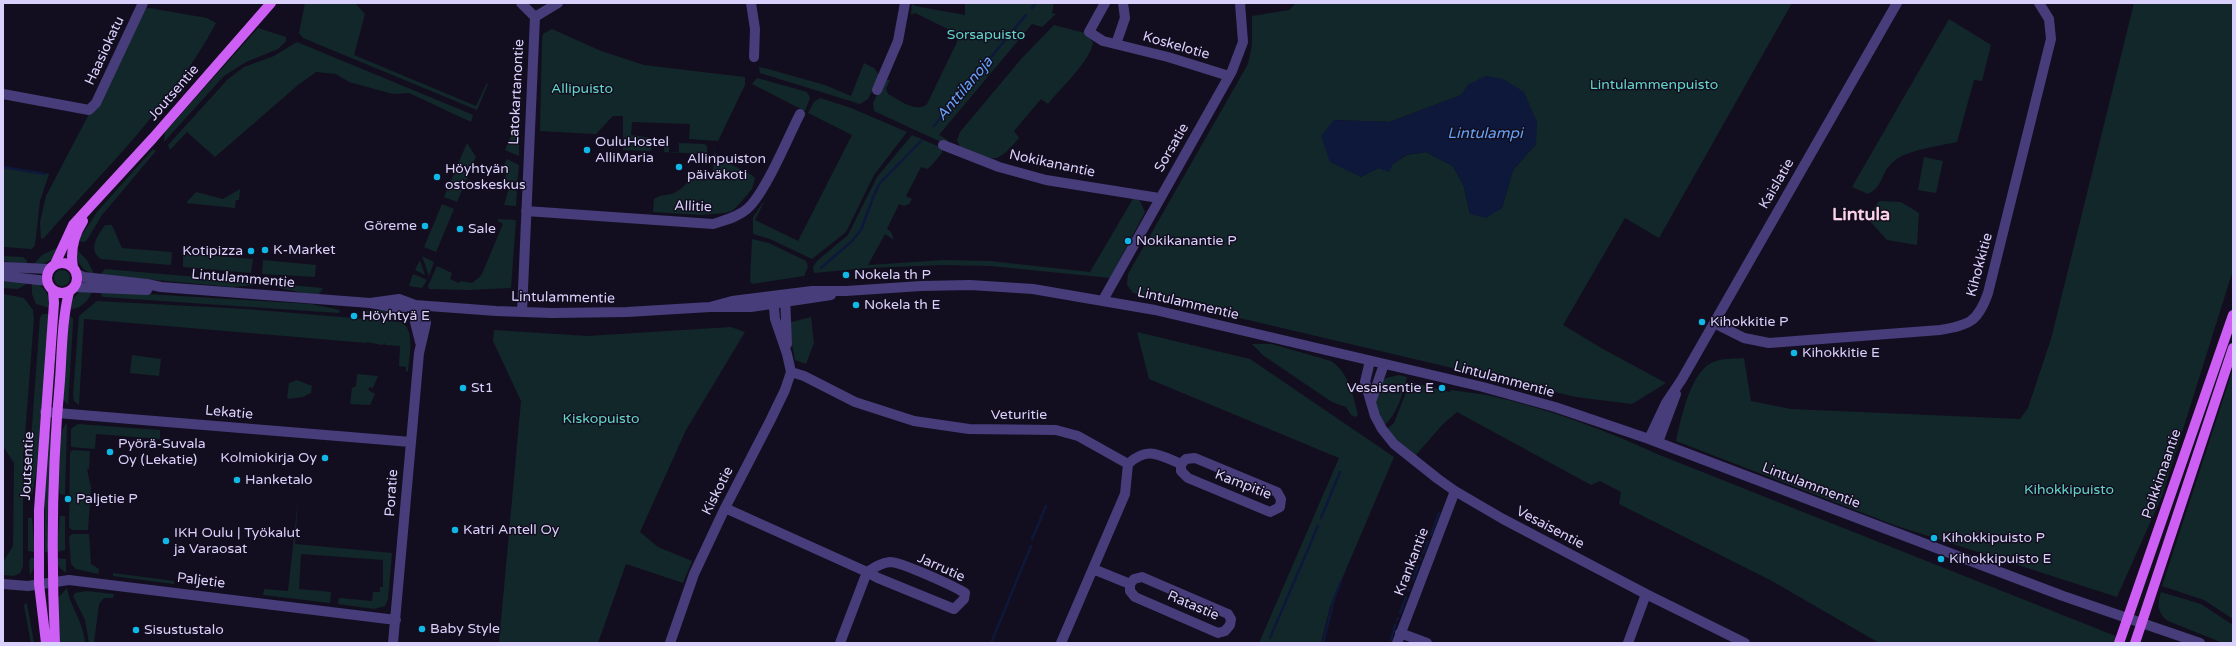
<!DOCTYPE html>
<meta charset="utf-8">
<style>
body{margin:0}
#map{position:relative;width:2236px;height:646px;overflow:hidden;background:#130e1f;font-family:"Varela Round",sans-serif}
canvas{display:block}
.frame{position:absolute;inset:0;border:4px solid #dad0fc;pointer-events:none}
</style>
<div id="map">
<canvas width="2236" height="646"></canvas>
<div class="frame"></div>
</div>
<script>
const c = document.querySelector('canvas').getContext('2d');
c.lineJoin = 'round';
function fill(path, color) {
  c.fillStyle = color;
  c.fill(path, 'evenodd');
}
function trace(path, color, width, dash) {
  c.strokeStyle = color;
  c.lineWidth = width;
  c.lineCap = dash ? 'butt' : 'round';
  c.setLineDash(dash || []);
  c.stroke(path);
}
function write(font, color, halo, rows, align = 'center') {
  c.font = font + ' "Varela Round",sans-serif';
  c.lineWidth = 3;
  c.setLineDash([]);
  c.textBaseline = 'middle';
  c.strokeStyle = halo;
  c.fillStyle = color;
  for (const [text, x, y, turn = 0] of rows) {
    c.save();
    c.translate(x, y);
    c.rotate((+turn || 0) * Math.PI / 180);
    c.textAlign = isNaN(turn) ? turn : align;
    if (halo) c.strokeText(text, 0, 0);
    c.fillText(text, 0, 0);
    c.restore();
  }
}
const green = new Path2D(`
 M305,3H355L365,14L354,55L476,106L487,83L488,84L477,110L303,38L299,33Z
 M965,3H1054L1052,13L1056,14L1042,27L1032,24L939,135L948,140L946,142H941L874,111L873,103L884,80H890L886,89L888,94C898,99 916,114 927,104L957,42V35L954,32L915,13L911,15L912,4L915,6L965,15Z
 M1296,3H1792L1659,238L1625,218L1563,325L1603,349L1666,383L1632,404L1576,397L1133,293L1127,285L1128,274L1248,64L1252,45V16L1289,10ZM1469,84L1536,144L1513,170L1502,208L1470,214L1464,187L1453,166L1426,152L1407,155L1393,164L1378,168L1360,177L1334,120L1390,122L1461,95Z
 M2134,3H2233V270L2162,496L2117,597L1894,525L1676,441C1681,419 1691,367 1716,361C1725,358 1735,359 1744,358L1751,401L1791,409L2020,419L2028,408L2051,339Z
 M149,8L207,18L216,23C173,104 104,170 44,238L41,239L40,222L46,196L144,9Z
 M1949,19L1991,45L1982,81L1974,80L1957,142C1939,146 1904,150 1892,163C1880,174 1884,186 1868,194L1852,187Z
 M1054,25L1085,33L1093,42C1092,59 1059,90 1048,104L1041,99L1014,131L1019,138C994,167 995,160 960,147L957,140L960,132L1022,58Z
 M258,28L286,37V41L278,49L246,62L224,76L164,142L165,132Z
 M552,29L601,51L644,65L745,77V85L718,141L689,139L690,124L632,122L631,135L652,138L651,151L623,150V116H613L596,134L540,131L542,41L543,34Z
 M297,42L471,114L473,116L471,122L409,93L393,94L349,82L336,74L316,72L298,85L215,157L187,132L170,150L168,145L228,79L244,67L274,56Z
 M864,63L874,68L880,76L868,99L860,104L760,73L759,67L768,69L825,85L851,96Z
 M757,78L807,92L810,98L805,111L752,84Z
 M820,98L851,108L907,132L874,175L846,232L812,259L770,239L753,234V217L765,200L755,220L798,241L852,135L808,113L814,102Z
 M513,131L519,132V156L505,150Z
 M912,135L942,148V153L931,166L927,169L921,167L906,196L912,199L909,204L904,206L899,204L887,229L891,232L894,240L885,234L868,265L944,260L990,261L1090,272L1134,197L1140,201L1145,212L1110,278L990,266L944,265L867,268L814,273L813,267L817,261L848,235L877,177Z
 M665,138H670L669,152H679V143L704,144L707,146V154L664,152Z
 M467,143L476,157L471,168L458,164Z
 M715,145V153L719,158L752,175L755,178L752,189L741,202L732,211L725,213L701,215L653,212L654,199C663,193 668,196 674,193C697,182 683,167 717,181L719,177L713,172Z
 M153,149L156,151L102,215L87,240L85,242L78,241L97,212Z
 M1924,157L1943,161L1936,193L1918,190Z
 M507,159L519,165L517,185L505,179L506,175L502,169Z
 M3,166L49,174L40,201L35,245L32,249L3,247Z
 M456,169L469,174L457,202L444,197Z
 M509,188L517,191L516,206L504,205Z
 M240,189L239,200H236L235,208L186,203L196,192L223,199Z
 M1879,201L1901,202L1919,213L1917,245L1887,240L1867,218Z
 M442,204L454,209L436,252L424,247Z
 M498,219L516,220L511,288L468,290L429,289L428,286L437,266L452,273L450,279L459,283L461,281L472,283L481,276L503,224L498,221Z
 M105,225H112L122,248L172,252L171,265L101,259C87,250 98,235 105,225Z
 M752,239L769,243L806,261L808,267L804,276L752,284L750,281Z
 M59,247C53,260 49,264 34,264L42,255Z
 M76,249L87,260L94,274C81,271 77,262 76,249Z
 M183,253L253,259L251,273L183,267Z
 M3,256L23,257L27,261V265L3,261Z
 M422,256L434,262L429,276Z
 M263,260L316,265L315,277L262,274Z
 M420,260L425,275L415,270Z
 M105,269L254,282V285L233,287L100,275Z
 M54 278a8 8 0 1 1 16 0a8 8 0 1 1-16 0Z
 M413,274L427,280L422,288L409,286Z
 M3,281H25V285L18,289L3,288Z
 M32,282C46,287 49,294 50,308L36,304L32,294Z
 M278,284L323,288L319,294H306L277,287Z
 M92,290C90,300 80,310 69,309L72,300L79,292Z
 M99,291L311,304L340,310L339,313L103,297Z
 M3,294L24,298L33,310L34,318L23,461V566L20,573L14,576L3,575V562L13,546L14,463L3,446Z
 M97,301L246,309L400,322C416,327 409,358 408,371L406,372V367L399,366L400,346L385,345V343L382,345L367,342V343L84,319L79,405L74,401L73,395L79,316Z
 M382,310L396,311L394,316L391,318L362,315V311Z
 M43,314H49L37,468L32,494H27L40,317Z
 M69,315L73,319V323L68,405L62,398Z
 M811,317L814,343L806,364L795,360L788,323Z
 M731,327L745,332L686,430L640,532L658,547L692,561L683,583L626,564L598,643H499L521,401L493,341L494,330L587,336Z
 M1137,332L1250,359L1394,457L1330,607L1321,643H1259L1339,458L1149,379Z
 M1252,344H1272L1331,361C1349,373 1353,395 1358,415L1355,417L1351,415L1346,407L1332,402L1264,356Z
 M132,355L161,359L159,376L130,373Z
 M2233,369V619L2204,600L2162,586Z
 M357,374L378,376L373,388L370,387L368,390L375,394L370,405L350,404L352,388L356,386Z
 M1399,375L1407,377C1403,394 1397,414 1384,426C1377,414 1370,386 1386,378C1390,377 1395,376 1399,375Z
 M297,380L312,386L311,393L303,397L287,399L289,383Z
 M1410,382L1450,392L1451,390C1463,392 1475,393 1487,395C1546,408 1603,429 1657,454L2118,637L2116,643H1879L1772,581L1619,504L1621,492L1600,481L1591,485L1457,412L1443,424L1415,456L1386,430L1394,423Z
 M67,423L65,495L60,494C57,478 54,435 67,423Z
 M78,424L160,430V439L96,434L95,449L71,447V429Z
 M51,434L49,552H45V487L49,435Z
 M72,450L90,451L89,469H87L91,488L88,530H72L69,527L70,453Z
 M298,501L295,544L392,553L388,599L385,606L374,609L338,604L339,598L372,601L373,592H380V587H383V560L301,554L299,589L331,592L330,603L263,595L264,589L288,591Z
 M60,516H65V550L56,552Z
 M28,518H32L35,552L28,551Z
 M72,534H89L91,564L99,569L98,574L76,569L71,564L69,537Z
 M31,558H35L34,568L30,575L29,561Z
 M56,558L66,559V573L59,567Z
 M113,573L174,581V584L113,576Z
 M67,588C70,607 84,622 85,643H60L58,598Z
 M86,591L114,594L113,598H104L99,604L94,643H89L85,620L73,596L75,593Z
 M2161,592L2201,604L2233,625V643H2223L2168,621C2157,613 2157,604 2161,592Z
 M26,602L27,604L34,643H31L24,606Z`);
const water = new Path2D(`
 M1486,76L1503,79L1524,92L1537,122L1536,144L1513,170L1502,208L1486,218L1470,214L1464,187L1453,166L1426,152L1406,155L1393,164L1389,172L1378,168L1361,177L1330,162L1321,136L1334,120L1390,122L1461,95L1469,84Z`);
const stream = new Path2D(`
 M1032,8L1036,3
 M934,126L1026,15
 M3,167L45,174
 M821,268L852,241L861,230L874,195L880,183L921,141
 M1321,518L1340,472
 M1431,535L1439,513
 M1032,539L1046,506
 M1423,553L1428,541
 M1421,560V558
 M1413,580L1418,566
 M1408,591L1409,589
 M1400,613L1406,597
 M1397,620L1398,618
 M1270,638L1318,526
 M1391,640L1395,625
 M991,643L1031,546
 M1323,643L1335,596L1341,581
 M1404,643V642`);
const minor = new Path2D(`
 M521,3L535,17
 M751,3L755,29L754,57
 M1105,3L1089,32L1103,41L1168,57L1229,76
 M535,17L558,3
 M1116,44L1125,18L1123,3
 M877,90L898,41L905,3
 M3,94L89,110L96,103L143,3
 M943,145L999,167L1046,180L1159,198
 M526,211L713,224C725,220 738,217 747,209C765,194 788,137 800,114
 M3,267L50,269
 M77,274L84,277L147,284L161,287L370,303L399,308L414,305
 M3,276L47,281
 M75,287L147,290
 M785,296L787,344
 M1103,300L1232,71L1243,42L1240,3
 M370,303L399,299L415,305L496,311L552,313L627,312L710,307H751L831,295
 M710,307L732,301L812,291H846L921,286L970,285L1033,289L1155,310L1483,387L1555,407L1649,439L2063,596L2200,643
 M522,312L535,17
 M1714,323L1744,338L1769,343L1940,330C1969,325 1978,322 1988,293L2051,39L2049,19L2039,3
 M420,342L415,322L423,306
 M1370,361L1365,382L1375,416L1382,429L1394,444L1438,479L1455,491L1503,519L1646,594L1745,643
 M791,372L804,376L855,402L914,421L969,429L1056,430L1078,436L1128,464
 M1371,402L1384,364
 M45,412L411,442
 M1649,439L1666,403L1682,379L1897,3
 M1658,442L1676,394
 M1128,464C1148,446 1159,455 1181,464V471L1188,478L1270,512L1280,507L1281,499L1277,492L1195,458L1186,459L1181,464
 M725,508L867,572L878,578L954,609L964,599L965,593C954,586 901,562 890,562C881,563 875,567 867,572
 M1093,569L1130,584L1134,579L1142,577L1228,614L1231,619L1230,625L1225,631L1218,633L1135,597L1130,591V584
 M3,584L28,586L69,580L396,620
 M1400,633L1427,643
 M393,643L419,353L426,323L423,306
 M670,643L694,574L725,508L770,421L785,390L791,372L787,354L775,319L773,298
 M840,643L867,572
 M1061,643L1125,494L1128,464
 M1397,643L1455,491
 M1628,643L1646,594`);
const major = new Path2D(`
 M47 278a15 15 0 1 1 30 0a15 15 0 1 1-30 0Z
 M55,264L73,225L153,138L271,3
 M73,267C70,250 74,235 83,221
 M46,643L39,584V510L54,303L53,291
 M55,643C51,555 52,467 60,380C62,351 62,320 69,292
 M2119,643L2233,315
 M2135,643L2233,348`);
const markers = [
 [587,150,4,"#10b8e7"],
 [679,167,4,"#10b8e7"],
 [437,177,4,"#10b8e7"],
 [425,226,4,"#10b8e7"],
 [460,229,4,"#10b8e7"],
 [1128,241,4,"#10b8e7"],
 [265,250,4,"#10b8e7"],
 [251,251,4,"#10b8e7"],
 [846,275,4,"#10b8e7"],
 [856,305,4,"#10b8e7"],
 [354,316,4,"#10b8e7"],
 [1702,322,4,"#10b8e7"],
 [1794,353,4,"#10b8e7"],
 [463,388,4,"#10b8e7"],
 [1442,388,4,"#10b8e7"],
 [110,452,4,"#10b8e7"],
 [325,458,4,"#10b8e7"],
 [237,480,4,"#10b8e7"],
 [68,499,4,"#10b8e7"],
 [455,530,4,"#10b8e7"],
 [1934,538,4,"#10b8e7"],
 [166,541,4,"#10b8e7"],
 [1941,559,4,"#10b8e7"],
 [422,629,4,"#10b8e7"],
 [136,630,4,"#10b8e7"]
];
const parkNames = [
 ["Sorsapuisto",986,35],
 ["Lintulammenpuisto",1654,85],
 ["Allipuisto",582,89],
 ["Kiskopuisto",601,419],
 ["Kihokkipuisto",2069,490]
];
const streetNames = [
 ["Koskelotie",1176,46,16],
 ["Haasiokatu",105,51,-65],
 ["Latokartanontie",517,92,-87],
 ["Joutsentie",174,93,-49],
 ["Sorsatie",1172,148,-60],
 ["Nokikanantie",1052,164,12],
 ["Kaislatie",1777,184,-60],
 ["Allitie",693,207,2],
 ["Kihokkitie",1980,265,-75],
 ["Lintulammentie",243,279,5],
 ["Lintulammentie",563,298,1],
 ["Lintulammentie",1188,304,13],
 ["Lintulammentie",1504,380,15],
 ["Lekatie",229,413,5],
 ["Veturitie",1019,415],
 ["Joutsentie",28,466,-87],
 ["Poikkimaantie",2162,474,-71],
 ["Kampitie",1243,485,21],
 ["Lintulammentie",1811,486,21],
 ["Kiskotie",718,491,-63],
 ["Poratie",392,493,-86],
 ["Vesaisentie",1550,528,28],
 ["Krankantie",1412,562,-69],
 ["Jarrutie",941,568,24],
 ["Paljetie",201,581,7],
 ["Ratastie",1193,606,23]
];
const poiNames = [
 ["OuluHostel",595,142],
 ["AlliMaria",595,158],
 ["Allinpuiston",687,159],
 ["päiväkoti",687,175],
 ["Höyhtyän",445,169],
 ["ostoskeskus",445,185],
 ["Göreme",417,226,"right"],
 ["Sale",468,229],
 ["Nokikanantie P",1136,241],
 ["K-Market",273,250],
 ["Kotipizza",243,251,"right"],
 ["Nokela th P",854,275],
 ["Nokela th E",864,305],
 ["Höyhtyä E",362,316],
 ["Kihokkitie P",1710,322],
 ["Kihokkitie E",1802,353],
 ["St1",471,388],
 ["Vesaisentie E",1434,388,"right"],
 ["Pyörä-Suvala",118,444],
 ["Oy (Lekatie)",118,460],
 ["Kolmiokirja Oy",317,458,"right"],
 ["Hanketalo",245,480],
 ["Paljetie P",76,499],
 ["Katri Antell Oy",463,530],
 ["IKH Oulu | Työkalut",174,533],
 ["ja Varaosat",174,549],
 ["Kihokkipuisto P",1942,538],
 ["Kihokkipuisto E",1949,559],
 ["Baby Style",430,629],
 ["Sisustustalo",144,630]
];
const waterNames = [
 ["Anttilanoja",965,89,-50],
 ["Lintulampi",1485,134]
];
const districtNames = [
 ["Lintula",1861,215]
];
fill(green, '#122729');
fill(water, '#0d183a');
trace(stream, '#0d183a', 2.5);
trace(minor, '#473d7b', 10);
trace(major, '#ce5ff4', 10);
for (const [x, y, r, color] of markers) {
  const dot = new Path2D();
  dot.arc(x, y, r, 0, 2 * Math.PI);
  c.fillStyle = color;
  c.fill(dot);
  trace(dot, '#130e1f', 1.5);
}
write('14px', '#62d6c7', '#130e1f', parkNames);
write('14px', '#dad0fc', '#130e1f', streetNames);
write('14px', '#dad0fc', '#130e1f', poiNames, 'left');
write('italic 15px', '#65a1f4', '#130e1f', waterNames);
write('bold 18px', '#fcd2e7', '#130e1f', districtNames);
</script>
